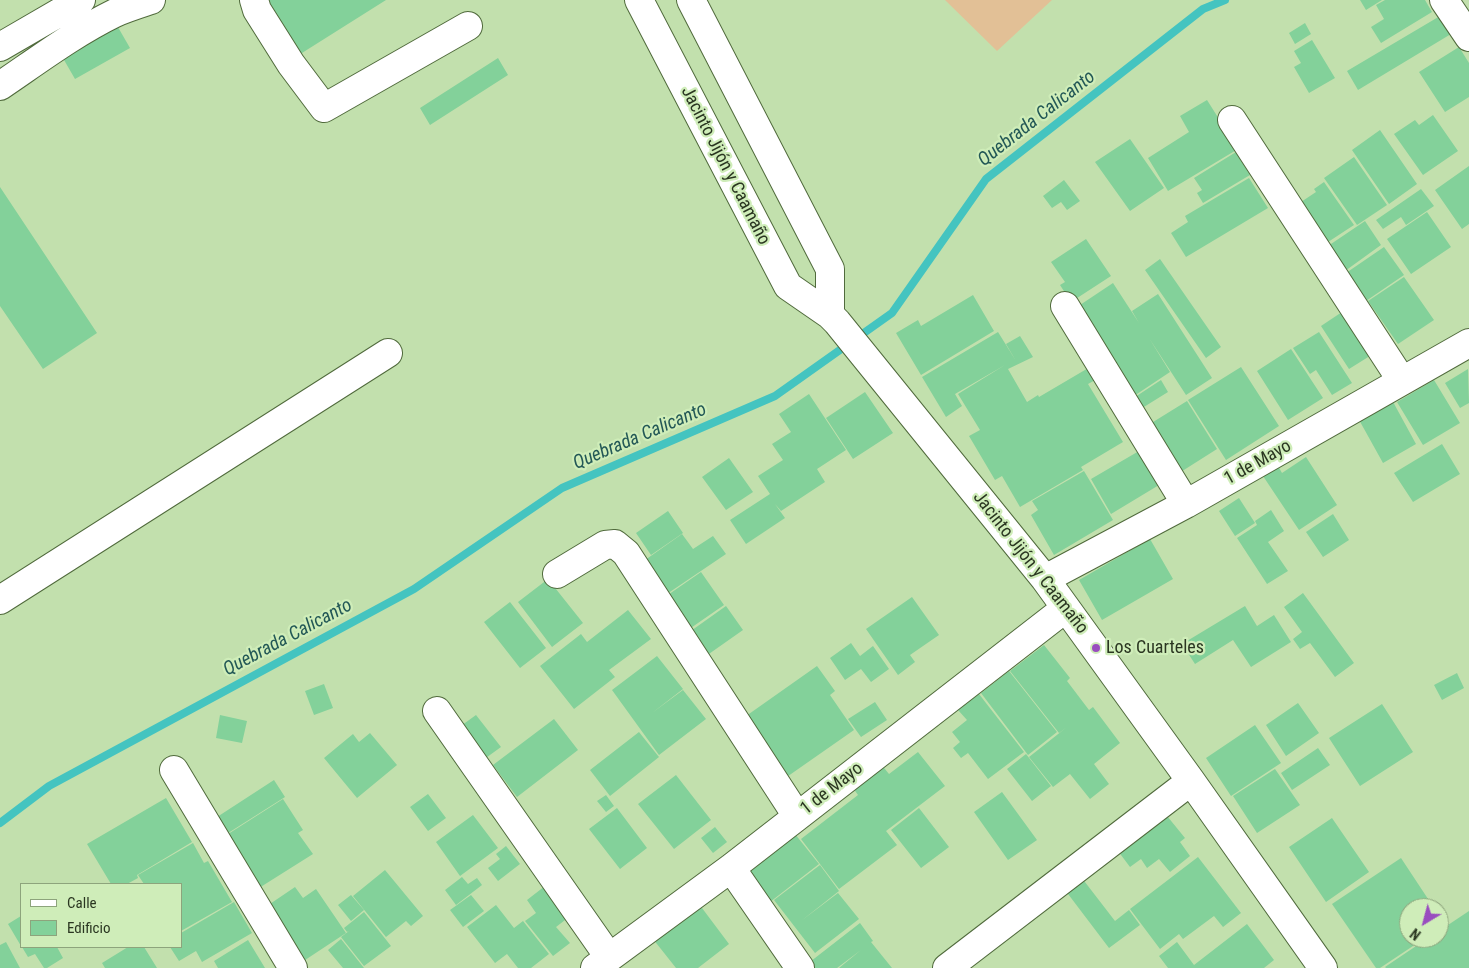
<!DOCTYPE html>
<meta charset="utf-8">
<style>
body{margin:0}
#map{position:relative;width:1469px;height:968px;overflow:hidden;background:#c2e0ad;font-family:"Roboto Condensed",sans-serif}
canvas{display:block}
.legend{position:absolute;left:20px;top:883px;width:162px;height:65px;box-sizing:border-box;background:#cfedb9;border:1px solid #8da47c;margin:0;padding:6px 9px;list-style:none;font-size:15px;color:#2a3621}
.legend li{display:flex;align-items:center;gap:10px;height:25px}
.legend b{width:25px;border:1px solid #8da47c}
.north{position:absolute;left:1399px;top:898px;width:50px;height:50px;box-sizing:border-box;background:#cfedb9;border:1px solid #8da47c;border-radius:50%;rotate:217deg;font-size:14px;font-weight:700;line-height:20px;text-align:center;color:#2a3621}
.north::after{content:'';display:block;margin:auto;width:18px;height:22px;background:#994dbf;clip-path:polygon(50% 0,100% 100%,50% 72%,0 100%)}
</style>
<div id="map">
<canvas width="1469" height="968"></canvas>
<ul class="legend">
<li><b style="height:6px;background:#fff"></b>Calle</li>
<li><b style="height:14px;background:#83d19a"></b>Edificio</li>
</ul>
<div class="north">N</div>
</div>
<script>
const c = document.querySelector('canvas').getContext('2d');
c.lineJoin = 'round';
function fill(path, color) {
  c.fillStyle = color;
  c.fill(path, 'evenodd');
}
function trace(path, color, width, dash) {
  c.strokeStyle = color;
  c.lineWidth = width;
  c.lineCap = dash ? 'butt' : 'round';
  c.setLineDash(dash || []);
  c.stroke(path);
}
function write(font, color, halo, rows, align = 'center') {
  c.font = font + ' "Roboto Condensed",sans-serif';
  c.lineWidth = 4.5;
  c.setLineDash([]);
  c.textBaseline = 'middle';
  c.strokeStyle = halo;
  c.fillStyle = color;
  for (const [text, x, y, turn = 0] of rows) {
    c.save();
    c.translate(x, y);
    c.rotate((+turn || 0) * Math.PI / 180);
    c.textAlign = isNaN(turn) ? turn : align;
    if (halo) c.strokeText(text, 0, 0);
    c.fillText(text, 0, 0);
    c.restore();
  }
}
const green = new Path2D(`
 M945,0H1052L997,51Z`);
const stream = new Path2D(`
 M0,823L49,786L414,589L562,488L775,396L892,313L986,179L1203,9L1225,0`);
const building = new Path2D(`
 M263,0H386L294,58Z
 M1360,0H1382L1366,10Z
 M1385,0H1425L1432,12L1381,43L1371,27L1384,19L1376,5Z
 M1440,16L1451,34L1358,90L1347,71Z
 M115,22L130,48L75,79L60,53Z
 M1305,23L1311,34L1295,44L1289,33Z
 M1312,40L1335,78L1309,93L1294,67L1301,63L1294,51Z
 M1459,47L1469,63V97L1445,112L1419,72Z
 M498,58L508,75L430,125L420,108Z
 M1207,100L1238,149L1168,191L1148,158L1189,132L1180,116Z
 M1433,115L1458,151L1423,175L1394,134L1415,120L1419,125Z
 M1380,130L1417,184L1389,204L1352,150Z
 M1130,139L1164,188L1130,211L1095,162Z
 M1236,152L1250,175L1203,203L1197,193L1202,190L1194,178Z
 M1354,157L1387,205L1357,225L1324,178Z
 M1469,166V224L1462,229L1435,190Z
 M1249,178L1268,208L1186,257L1171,233L1188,222L1185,216Z
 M1064,180L1080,201L1067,210L1061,202L1052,208L1043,196Z
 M1324,182L1354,225L1325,244L1298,204L1316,192L1314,189Z
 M0,187L97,333L43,369L0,306Z
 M1421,189L1434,206L1406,225L1401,217L1383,229L1376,220Z
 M1427,212L1451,247L1411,274L1387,239Z
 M1365,221L1381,245L1345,271L1328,246Z
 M1086,239L1111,276L1071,302L1060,285L1065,282L1051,262Z
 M1384,247L1404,275L1366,301L1346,273Z
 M1160,259L1221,347L1206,358L1145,270Z
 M1404,277L1434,320L1398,344L1368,301Z
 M1113,283L1139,323L1132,311L1158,294L1212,378L1186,395L1149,338L1170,372L1131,398L1074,309Z
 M973,295L994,331L921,375L896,333L918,320L921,326Z
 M1345,310L1373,354L1349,369L1321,326Z
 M998,332L1016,361L1006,344L1020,336L1033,357L1008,369L1027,402L1038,395L1039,397L1090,367L1097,379L1088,384L1123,442L1081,467L1083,470L1020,507L1002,476L995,480L969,436L980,430L958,394L1005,365L955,394L962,406L946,417L922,377Z
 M1319,332L1352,383L1332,395L1316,370L1310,374L1293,348Z
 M1291,349L1323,398L1288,420L1257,371Z
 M1241,367L1279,426L1226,460L1188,400Z
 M1468,369L1469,403L1460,408L1445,383Z
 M1161,380L1168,392L1139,410L1132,399Z
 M1434,380L1460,423L1423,445L1397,402Z
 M865,392L893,433L853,459L826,418Z
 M809,394L846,450L817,469L825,482L781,511L775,504L785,518L746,544L730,520L770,494L758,476L783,460L772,444L791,432L779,414Z
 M1392,400L1416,444L1383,463L1358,418Z
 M1187,401L1217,449L1176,475L1145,427Z
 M1442,444L1460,474L1413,502L1394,473Z
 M1139,451L1159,485L1111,514L1091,479Z
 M1306,457L1337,505L1299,530L1263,476L1278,466L1282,473Z
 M729,458L753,492L726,510L702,477Z
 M1084,471L1113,520L1054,555L1031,515L1038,510L1032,501Z
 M1239,498L1255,523L1235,536L1219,511Z
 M1271,510L1284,531L1268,542L1288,571L1267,584L1237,538L1257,525L1255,521Z
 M668,511L683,533L651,555L636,533Z
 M1333,514L1349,540L1323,557L1306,532Z
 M682,534L693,549L713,536L726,554L661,598L638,565Z
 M1150,539L1173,579L1102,620L1079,580Z
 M701,572L724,605L685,632L662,599Z
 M548,579L583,623L552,647L518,602Z
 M1303,593L1354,663L1335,677L1310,643L1300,649L1293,639L1302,632L1284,607Z
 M912,597L939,635L910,655L915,662L898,675L866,629Z
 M510,602L546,648L520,668L484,622Z
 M726,606L743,630L706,656L688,633Z
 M1245,606L1257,626L1274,615L1291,642L1251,667L1233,640L1195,664L1182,644Z
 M628,610L651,639L609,670L615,677L574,709L540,666L581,634L587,642Z
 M851,643L860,656L873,646L889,669L871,682L861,669L845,680L830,658Z
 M1044,645L1070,678L1067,681L1089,710L1093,707L1120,743L1094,764L1109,784L1090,799L1070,774L1053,787L1029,757L1067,727L1059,733L1010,671Z
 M657,656L683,689L652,713L683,690L706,719L659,755L612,690Z
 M817,666L835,691L830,695L854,730L781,781L739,721Z
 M1009,671L1057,732L1028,755L981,693Z
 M1457,673L1464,688L1442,700L1434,685Z
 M324,684L333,708L314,715L305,691Z
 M979,694L1024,752L988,779L968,753L961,758L953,748L960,742L952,732L967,720L958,710Z
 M875,702L887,720L861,737L848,719Z
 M1298,703L1319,733L1286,756L1266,725Z
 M1382,704L1413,752L1360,786L1329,738Z
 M220,715L247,721L242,743L216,738Z
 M476,715L501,747L483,760L458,728Z
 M554,719L578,750L517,797L493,765Z
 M1255,725L1281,763L1231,796L1206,758Z
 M639,732L659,757L610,796L590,770Z
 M370,733L397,765L357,798L324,758L353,734L359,742Z
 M1318,748L1330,765L1292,790L1281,773Z
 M918,752L945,786L886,831L897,845L839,889L801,839L858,795L853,788L876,758L889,774Z
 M1026,754L1051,786L1032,801L1007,769Z
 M1275,769L1300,805L1257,833L1233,796Z
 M676,775L711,820L674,849L638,804Z
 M274,780L285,797L225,835L214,819Z
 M1002,792L1037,840L1008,860L974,812Z
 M428,794L446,818L428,831L410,807Z
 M606,795L614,806L606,812L597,801Z
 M166,798L192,842L137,875L138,878L127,884H111L87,844Z
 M283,799L303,830L298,833L313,854L259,888L225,836Z
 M617,808L647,848L620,869L589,829Z
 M919,808L949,847L921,868L891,830Z
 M1163,811L1185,838L1180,842L1190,856L1170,872L1159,859L1147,868L1141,859L1130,867L1115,847Z
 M473,815L498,848L460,876L436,842Z
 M1332,818L1369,872L1326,902L1289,847Z
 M715,827L727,842L713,853L701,838Z
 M795,834L819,864L770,902L746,872Z
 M193,843L204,863L208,861L232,902L181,931V884H144L138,875Z
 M506,846L520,864L498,881L488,868L500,859L496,854Z
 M1198,857L1241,913L1223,927L1214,916L1183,939L1179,934L1160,949L1130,909Z
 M1401,858L1434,908H1409V938H1425L1380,968H1376L1332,904Z
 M820,865L839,891L801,921L838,893L859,919L815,953L774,900Z
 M385,870L423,916L411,926L406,921L386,937L353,896Z
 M1078,873L1115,921L1129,910L1140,925L1109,948L1062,886Z
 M462,877L468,884L477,878L482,885L456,905L445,890Z
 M545,886L569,917L556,927L570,943L553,956L525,921L536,913L527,900Z
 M295,887L303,898L316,889L346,933L296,966L264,908Z
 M351,895L364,910L351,921L338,905Z
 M471,895L484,911L463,927L450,910Z
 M234,902L252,933L202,962L196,951L179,961L170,947H181V933Z
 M699,904L729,944L698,968H676L653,939Z
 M496,905L514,928L523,921L549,954L531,968H518L507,954L495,963L467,927Z
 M1469,911V968H1386L1385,967L1428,938H1439V931Z
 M364,912L391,946L364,966L341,937L349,931L347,932L344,928Z
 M21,916V946L8,924Z
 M860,923L873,941L871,942L892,968H839L861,950L837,968H809L806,965Z
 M1247,924L1274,960L1264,968H1168L1159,956L1177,942L1194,965Z
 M341,939L364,968H343L328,950Z
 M248,940L265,968H218L214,961Z
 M6,942L20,968H0V945Z
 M22,947H57L63,958L47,968H44L35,954L28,957Z
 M128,947H144L157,968H105L102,963Z`);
const minor = new Path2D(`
 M254,0L257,10L291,64L324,108L468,26
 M639,0L788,286L830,315L837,322L1045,579L1191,781L1323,968
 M691,0L830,269V315
 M1444,0L1469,37
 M0,47L81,0
 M0,86C37,61 74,33 115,13C126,8 139,4 151,0
 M1232,120L1402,381
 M1065,306L1186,504
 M557,574L605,545L615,544L626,553L797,816
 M1045,579L1186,504L1469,343
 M0,600L388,353
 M437,711L609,957
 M174,770L293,968
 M731,868L800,968
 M595,968L731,868L1066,608
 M947,968L1191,781`);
const markers = [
 [1096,648,5,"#994dbf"]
];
const streetNames = [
 ["Jacinto Jijón y Caamaño",725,166,63],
 ["1 de Mayo",1258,463,-29],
 ["Jacinto Jijón y Caamaño",1030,563,52],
 ["1 de Mayo",832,789,-38]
];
const poiNames = [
 ["Los Cuarteles",1106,648]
];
const waterNames = [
 ["Quebrada Calicanto",1037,119,-38],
 ["Quebrada Calicanto",640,437,-23],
 ["Quebrada Calicanto",288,638,-28]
];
fill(green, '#e2c096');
trace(stream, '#44c4c0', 8);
fill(building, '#83d19a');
trace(minor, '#506a3c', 30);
trace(minor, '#fff', 28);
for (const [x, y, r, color] of markers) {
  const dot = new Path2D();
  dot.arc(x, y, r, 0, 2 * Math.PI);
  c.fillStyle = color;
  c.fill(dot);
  trace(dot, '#cfedb9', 2);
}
write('18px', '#2a3621', '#cfedb9', streetNames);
write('18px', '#2a3621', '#cfedb9', poiNames, 'left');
write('italic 19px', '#235856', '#cfedb9', waterNames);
</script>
